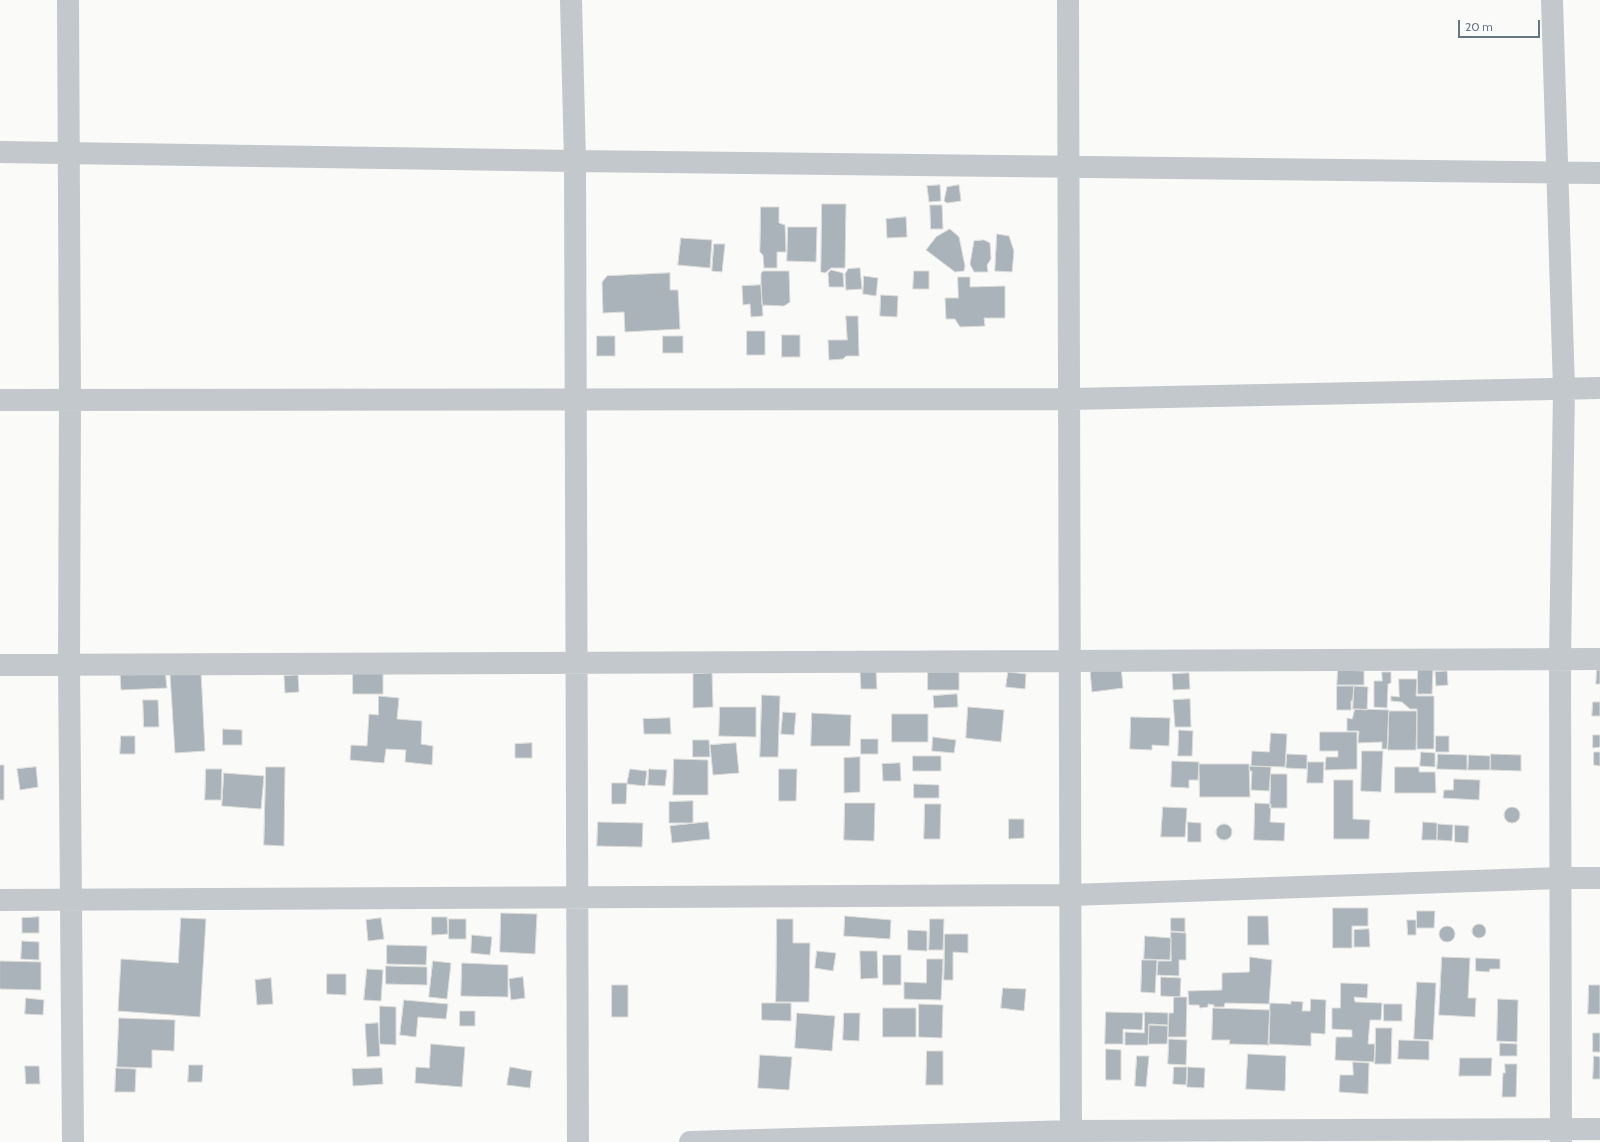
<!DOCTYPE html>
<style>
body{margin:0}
#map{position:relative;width:1600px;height:1142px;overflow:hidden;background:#fafaf8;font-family:Cabin,sans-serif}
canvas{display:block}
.scale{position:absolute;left:1458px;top:20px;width:82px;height:18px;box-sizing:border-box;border:2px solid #657683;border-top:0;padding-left:5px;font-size:12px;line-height:14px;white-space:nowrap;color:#657683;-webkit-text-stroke:3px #fff;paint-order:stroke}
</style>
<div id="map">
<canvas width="1600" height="1142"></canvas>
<div class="scale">20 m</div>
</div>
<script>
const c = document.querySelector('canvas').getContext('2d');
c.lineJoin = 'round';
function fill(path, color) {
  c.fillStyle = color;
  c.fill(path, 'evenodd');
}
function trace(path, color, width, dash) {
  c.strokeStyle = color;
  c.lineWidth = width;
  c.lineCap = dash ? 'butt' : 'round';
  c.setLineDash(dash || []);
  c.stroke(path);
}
const building = new Path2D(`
 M940,185L941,201L929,202L927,186Z
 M959,185L961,201L947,203L944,201L947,187Z
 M822,204H846L845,268H831L825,273L821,272Z
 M930,205H942L943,229H931Z
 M761,207H779V223L785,225L786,252H777V268H764L763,255L760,252Z
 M906,217L907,237L887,238L886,219Z
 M788,227H817L816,262L787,261Z
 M950,229L959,237L965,266L964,271L955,272L926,250L936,237Z
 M997,234L1009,236L1014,251L1012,272L995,271Z
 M681,238L712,240L710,268L678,265Z
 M984,240L990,243L991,259L987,265L988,272H974L970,264L974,241Z
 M714,244H725L722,272L712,271Z
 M860,268L862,289L846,290L845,274L848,269Z
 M831,270L843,273L844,287H829L828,273Z
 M763,271H789L790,302L784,306L762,305L761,285V274Z
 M914,271H929V289H913Z
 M670,273V290H678L680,329L625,332L624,312L603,313L602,282L607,276Z
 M864,276L878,278L876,296L863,294Z
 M958,277H970V287L1005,286V318H984L985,326L960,327L955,319H946L945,298H958Z
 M761,285L763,316L751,317L750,304L743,305L742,286Z
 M881,295L898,296L897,317L880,316Z
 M846,316H858L859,356H846L843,359L829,360L828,340H847Z
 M747,331H765V355H747Z
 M782,335H800V357H782Z
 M597,336H615V356H597Z
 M663,336H683V353H663Z
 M1121,666L1123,688L1092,692L1090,670Z
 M1418,669H1433L1432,694H1418Z
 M165,670L167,688L121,690L120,673Z
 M1338,670L1364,671V685H1337Z
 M1597,670H1600V684H1596Z
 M876,671L877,689H861L860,672Z
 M1447,671L1448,685L1436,686L1435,672Z
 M201,672L205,751L175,753L170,674Z
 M353,672H383V694H353Z
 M928,672H959V690H928Z
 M1008,672L1026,674L1025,689L1006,687Z
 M1382,672H1391V683L1388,684L1387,708L1374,707V681H1382Z
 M712,673L713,707L693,708V674Z
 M1189,673L1190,689L1173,690L1172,674Z
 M298,675L299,692L285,693L284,676Z
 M1399,679H1417L1416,696H1434V749H1417V709H1410L1402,702L1391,701V696L1399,697Z
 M1337,686H1354L1353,700L1351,701V710H1337Z
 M1354,686L1368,687L1367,710L1353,709Z
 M957,694L958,707L934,708L933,696Z
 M762,695L780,696L778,757H760Z
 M379,696L399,698L397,719L422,721L421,744L433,746L432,765L405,762L406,750L386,749L384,763L350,760L351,745L367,746L369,714L378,715Z
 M1190,699L1191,727H1175L1173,700Z
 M143,700H158L159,727H144Z
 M1593,702H1600V716H1592Z
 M720,707H756V737L719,736Z
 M968,707L1004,710L1001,742L966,738Z
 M1355,709L1389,710L1387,749H1382V742L1358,743L1359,731H1347V718L1352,719Z
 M1389,711H1417L1416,750H1388Z
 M783,712L796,713L794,735L781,734Z
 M812,713L851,715L850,746H811Z
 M892,714H928V742H892Z
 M1131,717L1170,718L1169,746L1152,745V750L1130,749Z
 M670,718L671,734H644L643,719Z
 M223,729L242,730V745H223Z
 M1179,730L1193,731L1192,756H1178Z
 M1320,732H1357V769L1325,770L1326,757H1338V751H1320Z
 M1271,733L1287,734L1285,767L1251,766L1252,751L1269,752Z
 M1593,735H1600V747L1593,748Z
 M121,736H135V754H120Z
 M1436,736H1449V752H1436Z
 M933,737L956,740L954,753L932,751Z
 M861,739H878V754H861Z
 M693,740H709L710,757H693Z
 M532,743V758H515V744Z
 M736,743L739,773L713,775L710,745Z
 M1362,751H1383L1381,792L1361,791Z
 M1421,752L1435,753V767L1420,766Z
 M1594,752H1600V766L1594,765Z
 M1287,754L1307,755V769L1286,768Z
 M1438,754L1467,755V770L1437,769Z
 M1491,754L1521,755V771L1491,770Z
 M1469,755L1490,756V770H1468Z
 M913,756H941V771H913Z
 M860,757V792L844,793V758Z
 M674,759L708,760V795H673Z
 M1172,761L1199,762L1198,780H1189V788L1171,787Z
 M1308,762H1324L1323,783H1307Z
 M900,763L901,781H883L882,764Z
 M1199,764H1249L1250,797H1200Z
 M0,765H4V800H0Z
 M1250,766L1271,767L1269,791L1251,790L1252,771H1250Z
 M36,767L38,787L20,790L17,769Z
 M266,767H285L284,846L264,845Z
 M1395,767H1419V772H1435L1436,793H1395Z
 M206,769H222L221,800H205Z
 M630,769L647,771L645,786L627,784Z
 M649,769L667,770L665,786L648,785Z
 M779,769H797L796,801H779Z
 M224,773L264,776L261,809L222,806Z
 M1271,774H1287V808H1270Z
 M1454,779L1480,780L1479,800L1443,798L1444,790H1453Z
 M1334,780H1353V819L1370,820L1369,839H1334Z
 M612,783H627L626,804H612Z
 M914,784L939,785V798H914Z
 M693,801V823H669V802Z
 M845,803H875L874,841L844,840Z
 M1255,803L1271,804L1270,822L1285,823L1284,841L1254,840Z
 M925,804H941L940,839H924Z
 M1504 815a8 8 0 1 1 16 0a8 8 0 1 1-16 0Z
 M1163,807L1187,808L1185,837H1161Z
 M1009,819H1024V838L1009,839Z
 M598,822L643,823L642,847L597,846Z
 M708,822L710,839L672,843L670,826Z
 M1188,822L1201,823V842H1188Z
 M1423,822L1437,823V840H1422Z
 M1438,824L1453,825L1452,841L1437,840Z
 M1216 832a8 8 0 1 1 16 0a8 8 0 1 1-16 0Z
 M1455,825L1469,826L1468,843L1455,842Z
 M1333,908H1368V926H1352V948H1333Z
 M1417,911H1435L1434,928H1417Z
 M501,913L537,914L535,954L500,952Z
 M845,916L891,920L890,939L844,936Z
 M1248,916H1268L1269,945H1248Z
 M39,917V933H22V918Z
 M432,917H447L448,934L432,935Z
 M181,918L206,919L200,1017L118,1011L121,959L178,963Z
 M381,918L384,939L368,941L366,920Z
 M1171,918H1185V932L1171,931Z
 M449,919H466V939H449Z
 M777,919H793V943H810L809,1002H776Z
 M930,919H944L943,950H929Z
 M1407,920H1416V935H1408Z
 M1472 931a7 7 0 1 1 14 0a7 7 0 1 1-14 0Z
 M1439 934a8 8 0 1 1 16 0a8 8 0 1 1-16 0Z
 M1369,929L1370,947H1354V930Z
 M908,930L927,931V951L908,950Z
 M1171,932L1186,933V960H1179V976L1157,975L1158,961H1171Z
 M945,934H968V953L953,952V980H944Z
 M472,935L492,937L490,955L471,953Z
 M1145,936L1171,938L1170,960L1144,959Z
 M22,941L39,942V960L21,959Z
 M387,945L427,946L426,965L387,964Z
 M817,951L836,953L833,971L815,968Z
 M860,951H877L878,978L861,979Z
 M883,955H901V985H883Z
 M1250,957L1272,960L1269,1004L1225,1003L1224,1007H1214V1005L1208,1004V1007L1200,1008L1199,1005H1189L1188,991L1222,990V973L1249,972Z
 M1442,957L1470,958L1468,998H1476L1475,1017L1439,1015Z
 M1476,958L1500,959V969H1490L1489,972L1476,971Z
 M927,959H943L941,1000L904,999V982L926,983Z
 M1142,960H1157L1155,993L1141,992Z
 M0,961L41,962V990L0,989Z
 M433,961L451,963L447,999L429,997Z
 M462,963L508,965V997L461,996Z
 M386,966L427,967V985L386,984Z
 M367,969L383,970L381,1001L364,1000Z
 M327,974H346V995L327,994Z
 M523,977L525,998L511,1000L509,979Z
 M1161,977L1181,978L1180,997L1161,996Z
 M271,978L273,1004L257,1005L255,980Z
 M1417,982L1436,983L1433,1040L1414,1039Z
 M1341,983L1368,984L1367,998L1354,997L1355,1002L1382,1003L1381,1020H1370L1368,1044H1375L1374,1062L1335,1060L1336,1037H1352V1030L1332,1029V1008H1340Z
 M612,985H628V1017H612Z
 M1589,985H1600V1014H1588Z
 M1003,988L1026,989L1024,1011L1001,1008Z
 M1174,997H1187L1186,1037H1168L1169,1013H1173Z
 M26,998L44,1000L43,1015L25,1014Z
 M1311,999L1326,1000L1325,1034L1311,1033V1046L1268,1044L1270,1003L1291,1004V1001L1303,1002L1302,1011H1310Z
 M1498,999L1518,1000L1517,1042L1497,1041Z
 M404,1000L448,1004L446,1019L418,1017L416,1037L400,1035Z
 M762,1003H791V1021L762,1020Z
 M919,1004L943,1005L942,1038L919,1037Z
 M1384,1004H1402V1021H1384Z
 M380,1006L396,1007V1045L380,1044Z
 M883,1008H916V1037H883Z
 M1213,1008L1270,1010L1269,1045L1229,1044L1230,1040H1212Z
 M460,1011H475V1026H460Z
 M1106,1012L1143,1013L1142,1030L1123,1029V1044H1105Z
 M1145,1012L1168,1013V1025L1149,1024L1148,1045H1125V1032L1144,1033Z
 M797,1013L835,1016L832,1051L795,1048Z
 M844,1013H860L859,1041L843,1040Z
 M119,1018L175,1020L174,1051L152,1050V1068L117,1067Z
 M378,1023L380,1056L367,1057L365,1024Z
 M1149,1025L1168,1026L1167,1044H1149Z
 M1376,1028H1392L1391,1064H1375Z
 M1593,1033H1600V1052H1593Z
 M1169,1039L1187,1040L1186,1065L1168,1064Z
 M1399,1040L1429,1041V1060L1398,1059Z
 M1500,1043L1517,1044V1056H1500Z
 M431,1044L465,1047L462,1087L415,1083L416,1067L429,1068Z
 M1106,1049L1121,1050V1080H1106Z
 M927,1051H943V1085H926Z
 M1248,1054L1286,1056L1285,1091L1246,1089Z
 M760,1055L792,1057L789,1090L758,1088Z
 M1137,1056H1149L1146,1087L1135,1086Z
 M1594,1056L1600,1057V1079H1593Z
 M1460,1058H1492L1491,1076H1459Z
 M1353,1062L1369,1063L1368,1094L1339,1092L1340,1075H1353Z
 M1505,1064H1517L1516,1097H1502L1503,1073H1505Z
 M189,1065H203L202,1082H188Z
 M25,1066H39L40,1084H26Z
 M510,1067L532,1071L530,1088L507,1085Z
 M1174,1067H1187L1186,1085L1173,1084Z
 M1188,1067L1205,1068L1204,1088L1187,1087Z
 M116,1068L136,1069L135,1092H115Z
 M382,1068L383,1084L353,1086L352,1069Z`);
const minor = new Path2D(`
 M68,0L70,400L69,665L73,1142
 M571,0L575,161L578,1142
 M1068,0L1071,1142
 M1552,0L1564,389L1560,659L1561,1142
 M0,152L575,161L1600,173
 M0,400L1070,399L1600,388
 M0,665L1600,659
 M0,900L1071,895L1560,878H1600
 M690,1142L1071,1131L1600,1129`);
fill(building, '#aab3b9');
trace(building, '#dcdcda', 1);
trace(minor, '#c3c8cc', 22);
</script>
